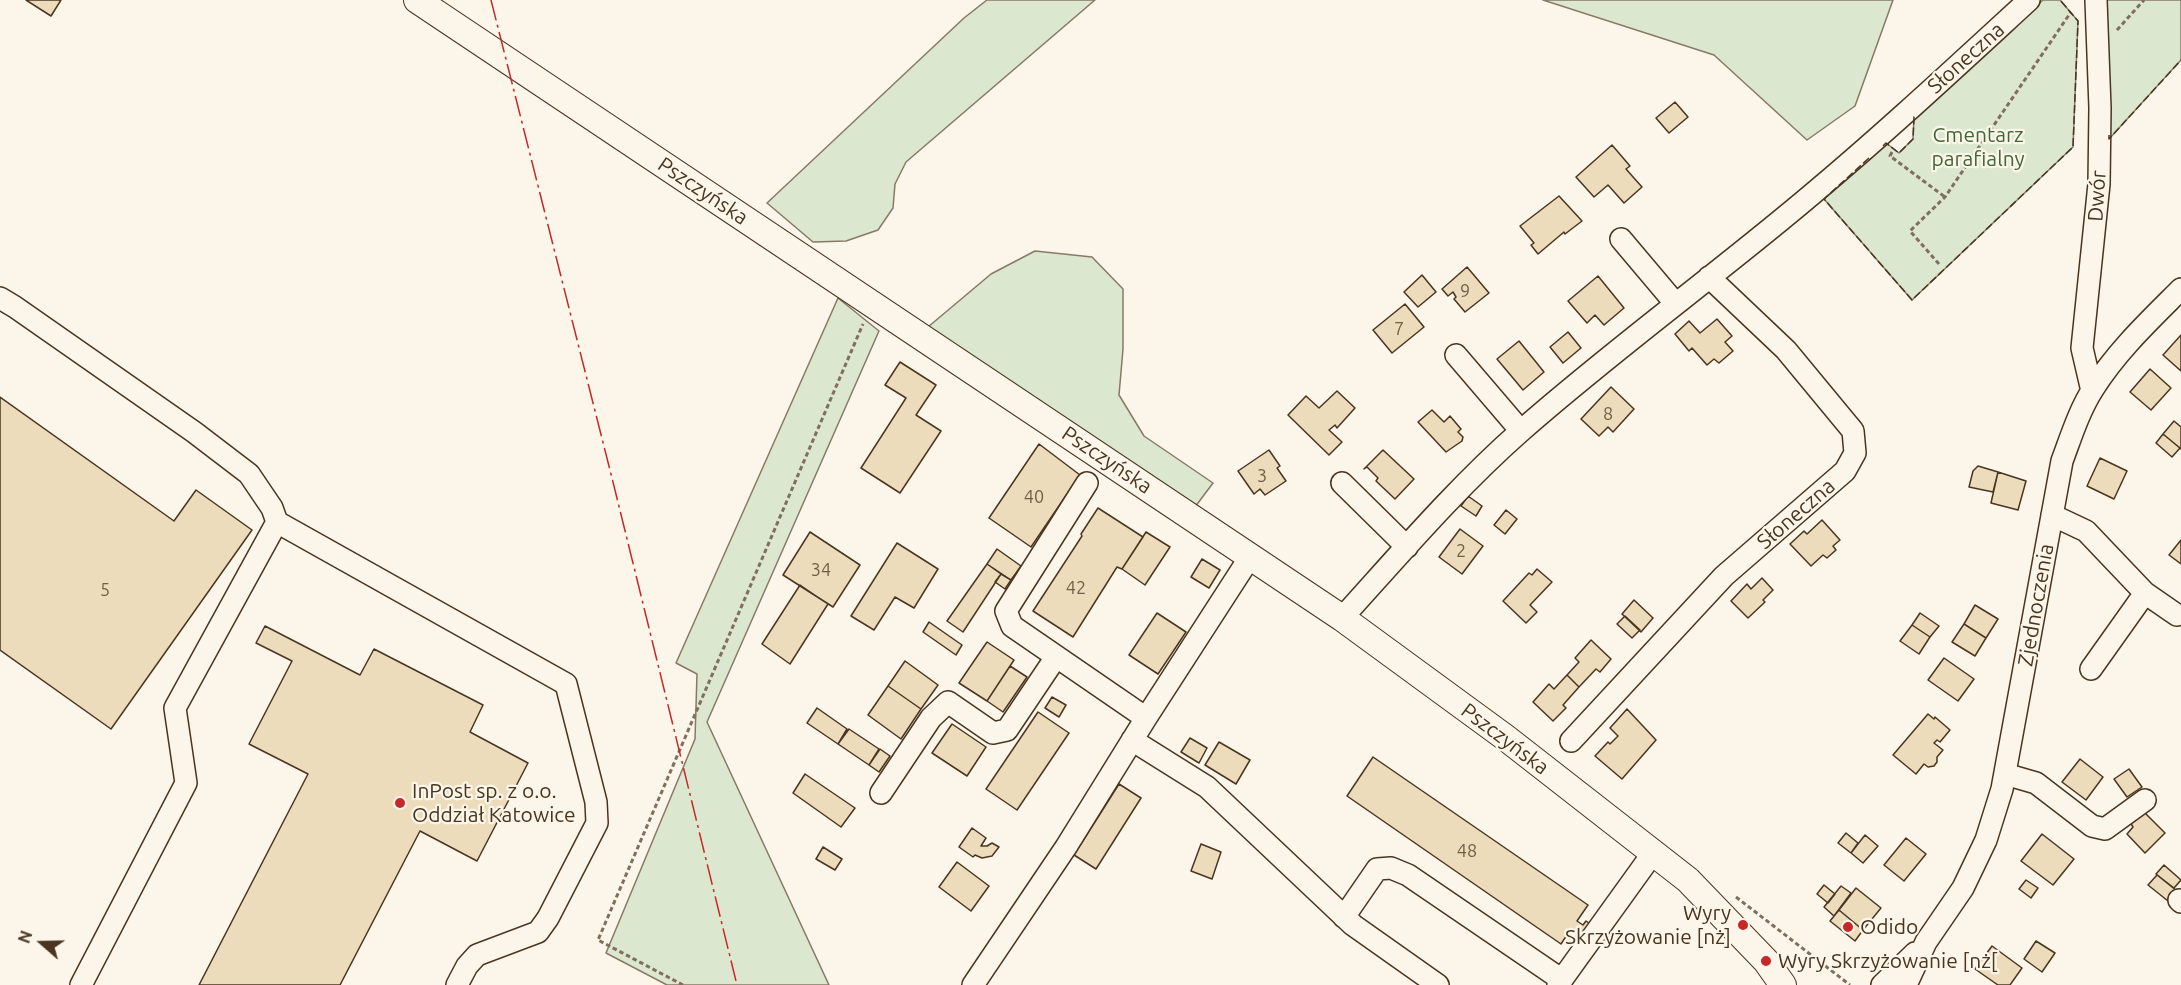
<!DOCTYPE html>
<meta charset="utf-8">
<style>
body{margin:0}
#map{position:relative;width:2181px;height:985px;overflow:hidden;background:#fbf6e9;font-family:Ubuntu,sans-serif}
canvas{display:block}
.north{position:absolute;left:12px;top:913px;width:60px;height:60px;-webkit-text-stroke:4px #fbf6e9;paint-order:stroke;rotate:290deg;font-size:16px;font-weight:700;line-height:24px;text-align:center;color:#4a3520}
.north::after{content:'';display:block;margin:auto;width:21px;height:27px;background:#4a3520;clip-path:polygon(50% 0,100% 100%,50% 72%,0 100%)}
</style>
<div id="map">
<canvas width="2181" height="985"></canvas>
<div class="north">N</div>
</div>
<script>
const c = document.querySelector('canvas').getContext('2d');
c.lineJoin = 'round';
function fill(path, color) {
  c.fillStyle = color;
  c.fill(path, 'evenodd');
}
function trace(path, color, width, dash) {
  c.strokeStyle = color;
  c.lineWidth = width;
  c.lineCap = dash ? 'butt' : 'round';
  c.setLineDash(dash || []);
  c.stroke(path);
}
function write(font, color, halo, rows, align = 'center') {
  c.font = font + ' Ubuntu,sans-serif';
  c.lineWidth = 4.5;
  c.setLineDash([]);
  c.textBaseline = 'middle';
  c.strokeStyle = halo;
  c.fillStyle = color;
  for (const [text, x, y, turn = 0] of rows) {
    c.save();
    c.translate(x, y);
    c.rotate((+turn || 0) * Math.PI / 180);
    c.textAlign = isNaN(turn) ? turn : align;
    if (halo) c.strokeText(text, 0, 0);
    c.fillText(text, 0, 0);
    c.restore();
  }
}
const green = new Path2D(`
 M987,0H1095L906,162L895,184L893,208L878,230L846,241L813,242L767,203L964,18Z
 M1543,0H1893L1855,106L1807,140L1714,55Z
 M2043,0H2060L2078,21L2073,147L1912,300L1824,199L1886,143L1899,153L1913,139L1914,117Z
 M2103,0H2181V60L2109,139Z
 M1035,251L1092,257L1123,289V349L1119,395L1144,436L1213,483L1195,507L928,327L991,274Z
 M838,298L879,331L707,722L829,985H667L606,953L695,739L697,674L676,663Z`);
const building = new Path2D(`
 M26,0H61L51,16Z
 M1675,102L1688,117L1669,133L1656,118Z
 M1612,145L1630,166L1626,169L1642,187L1624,203L1608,185L1594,197L1576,177Z
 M1559,196L1582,221L1565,234L1564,232L1538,254L1531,245L1534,243L1520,226Z
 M1467,267L1489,293L1465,312L1454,299L1456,297L1453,292L1448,296L1442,289Z
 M1422,275L1436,292L1418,307L1404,292Z
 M1598,276L1624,308L1604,325L1595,315L1587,323L1568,301Z
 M1405,304L1424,327L1392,353L1373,330Z
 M1717,319L1732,336L1725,342L1733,351L1719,363L1714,359L1707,365L1692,348L1689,351L1675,334L1689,321L1700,333Z
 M1568,332L1581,348L1563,363L1550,347Z
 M2181,335V371L2163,355Z
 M1519,341L1544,372L1523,390L1497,359Z
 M900,362L936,385L916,415L941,431L900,493L861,468L906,398L885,385Z
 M2150,369L2171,388L2151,410L2130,392Z
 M1611,387L1634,409L1613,432L1608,427L1599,436L1581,419Z
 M1337,391L1355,408L1337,428L1335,425L1329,430L1342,442L1329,455L1288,415L1306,396L1319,408Z
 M0,397L174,521L196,490L252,530L111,729L0,650Z
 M1432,410L1444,422L1450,416L1461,429L1458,432L1463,437L1462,441L1446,452L1418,422Z
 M2174,421L2181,427V449L2163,434Z
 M2163,434L2180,448L2172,457L2156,443Z
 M1039,444L1080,475L1031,547L989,518Z
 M1269,450L1280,466L1277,468L1286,481L1265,495L1260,489L1254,494L1238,471Z
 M1383,450L1414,479L1395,499L1376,481L1378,478L1367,467L1364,469Z
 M2100,458L2127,471L2114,499L2087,486Z
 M1978,466L1998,472L1993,492L1969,487L1973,471Z
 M1998,472L2026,481L2018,510L1991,503Z
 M1468,496L1482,506L1476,516L1461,506Z
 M1098,508L1143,537L1122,569L1117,567L1073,637L1033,611L1082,536L1081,534Z
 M1506,510L1517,519L1505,534L1494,525Z
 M1822,520L1840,540L1833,546L1836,550L1827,558L1823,555L1811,566L1790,544L1804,531L1807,534Z
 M1460,529L1483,546L1462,574L1439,557Z
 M810,532L860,565L833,607L783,575Z
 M1146,532L1170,547L1145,585L1122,569Z
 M2181,540V564L2169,555Z
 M897,543L938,569L914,608L895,597L874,630L851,616Z
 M997,549L1021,566L1011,580L987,564Z
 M1202,559L1220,570L1209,588L1191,577Z
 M987,564L1001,574L963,632L947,621Z
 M1537,569L1552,582L1530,605L1537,612L1526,623L1503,601L1529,573L1532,575Z
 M1001,574L1011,580L1005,589L995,582Z
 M1762,578L1773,590L1763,600L1765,602L1748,618L1731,601L1747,584L1751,589Z
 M800,585L828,604L790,664L762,644Z
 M1634,600L1653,618L1641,632L1622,614Z
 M1975,605L1998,619L1986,638L1964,624Z
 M1157,613L1186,632L1158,674L1129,655Z
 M1920,613L1939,626L1930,637L1912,625Z
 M1625,616L1640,630L1632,638L1617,624Z
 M929,622L962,645L956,655L923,632Z
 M1964,624L1986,638L1975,656L1952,642Z
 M1912,625L1930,637L1919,654L1900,641Z
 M265,626L360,675L374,649L483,705L470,732L528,763L477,861L420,831L340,985H199L308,774L249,744L292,661L256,643Z
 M1591,640L1611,659L1600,672L1596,669L1579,687L1567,675L1579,662L1575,658Z
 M987,642L1014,660L987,701L959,683Z
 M1944,658L1974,679L1958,701L1928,680Z
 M905,661L938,685L921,709L888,686Z
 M1010,666L1027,677L1003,712L987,701Z
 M1567,675L1579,687L1563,705L1566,708L1553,721L1533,702L1549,684L1554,689Z
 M888,686L921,709L901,739L868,715Z
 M1052,697L1066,705L1059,717L1045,708Z
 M817,708L847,729L838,744L807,723Z
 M1627,709L1656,740L1622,779L1595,756L1608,742L1610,744L1618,736L1610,728Z
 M1038,712L1069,733L1017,810L986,789Z
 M1928,714L1934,719L1935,717L1950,730L1940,742L1937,740L1934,743L1943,750L1937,757V762L1934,766L1928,767L1924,764L1916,774L1893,755Z
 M952,724L986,747L967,776L932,753Z
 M849,729L879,749L869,765L838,744Z
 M1190,738L1207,748L1199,763L1181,752Z
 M1219,742L1250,760L1236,784L1205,765Z
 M880,749L890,756L879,772L869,765Z
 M1373,757L1588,905L1577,921L1583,925L1586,921L1597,929L1586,945L1575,938L1578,934L1571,929L1561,944L1347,796Z
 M2080,759L2103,777L2086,800L2062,782Z
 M2129,769L2142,787L2127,797L2114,779Z
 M805,774L855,808L841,827L793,793Z
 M1119,784L1141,798L1096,869L1074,855Z
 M2142,810L2165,833L2145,853L2127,834L2133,827L2130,822Z
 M972,828L986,838L981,846H987L992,843L999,847L992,856L982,858L975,855L973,857L959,847Z
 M1846,833L1858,843L1851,853L1838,843Z
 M2042,834L2074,859L2053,885L2021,861Z
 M1865,835L1878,846L1863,863L1851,853Z
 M1906,838L1926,854L1904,881L1884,865Z
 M1201,844L1221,852L1212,879L1191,871Z
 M823,847L842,859L835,870L816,859Z
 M957,862L989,886L971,911L939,887Z
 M2164,865L2181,880L2174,888L2156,874Z
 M2157,875L2177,891L2168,901L2148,885Z
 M2026,880L2038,888L2031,898L2019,889Z
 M1824,885L1835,894L1828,903L1817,894Z
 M1841,886L1851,893L1834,916L1824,907Z
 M1856,888L1881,908L1863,930L1839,910Z
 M1839,910L1863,930L1855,941L1830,921Z
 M2036,941L2055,953L2042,972L2024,959Z
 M1992,946L2022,968L2010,985H1998L1975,969Z`);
const path = new Path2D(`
 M2117,30L2144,0
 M1892,152L1890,156L1945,197
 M1939,264L1910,231L1945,197L2071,12
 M1736,897L1850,985
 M683,985L598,940L863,324`);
const minor = new Path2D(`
 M1621,239L1675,303
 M0,298L15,307L194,432L249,474L272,508L277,522L566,684L596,802L597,823L548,918L538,932L477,955L467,966L457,985
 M1456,355L1521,431
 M2092,391L2082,348L2099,184L2100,108L2096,0
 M1087,483L1006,611L1012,626L1146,718
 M1342,483L1407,547
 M2052,515L2086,531L2145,593L2177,615
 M1342,618C1400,554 1457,487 1522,430C1613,350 1711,279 1804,201C1881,137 1955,68 2029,0
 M2091,669L2145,593
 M1132,740L1207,787L1353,925L1438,985
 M1571,741L1724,576L1845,471L1855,453L1853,431L1786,350L1709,277
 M2005,774L2036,783L2092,826L2105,829L2145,800
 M881,793L931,718L948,702L993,733L1007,730L1056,657
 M2179,900L2181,902
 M1344,917L1377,869L1391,868L1408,875L1562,980
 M81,985L186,783L175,708L277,522
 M973,985L1066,847L1146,718L1250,557
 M1558,985L1653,853
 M1882,985L1915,953
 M1906,985L1926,942L1963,888L1986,840L2002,789L2062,461C2071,437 2079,411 2093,389C2117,351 2149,321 2181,289`);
const major = new Path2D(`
 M417,0L1342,618L1506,738L1688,880L1766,961L1783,985`);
const fence = new Path2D(`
 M2109,135V139L2181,60
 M1883,146L1886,143L1899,153L1913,139L1914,117L1916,115
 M1869,158L1824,199L1912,300L2073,147L2078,21L2060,0`);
const power = new Path2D(`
 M491,0L612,478L737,985`);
const markers = [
 [400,803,6,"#c62828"],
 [1743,925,6,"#c62828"],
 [1848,927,6,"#c62828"],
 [1766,961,6,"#c62828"]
];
const numberNames = [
 ["9",1465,291],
 ["7",1399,329],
 ["8",1608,414],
 ["3",1262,476],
 ["40",1034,497],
 ["2",1461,551],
 ["34",821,570],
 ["42",1076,588],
 ["5",105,590],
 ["48",1467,851]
];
const streetNames = [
 ["Słoneczna",1966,58,-42],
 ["Pszczyńska",703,191,34],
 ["Dwór",2097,196,-86],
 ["Pszczyńska",1107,460,34],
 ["Słoneczna",1796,514,-41],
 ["Zjednoczenia",2036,605,-80],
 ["Pszczyńska",1505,739,37]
];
const parkNames = [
 ["Cmentarz",1978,135],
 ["parafialny",1978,159]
];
const poiNames = [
 ["InPost sp. z o.o.",412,791],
 ["Oddział Katowice",412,815],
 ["Wyry",1731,913,"right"],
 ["Skrzyżowanie [nż]",1731,937,"right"],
 ["Odido",1860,927],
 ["Wyry Skrzyżowanie [nż[",1778,961]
];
fill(green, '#dce7d0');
trace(green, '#887966', 1.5);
fill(building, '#ecdcbc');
trace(building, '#4a3520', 1.5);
trace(minor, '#4a3520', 24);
trace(major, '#4a3520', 28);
trace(path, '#7f6f5c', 3, [4.5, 3]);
trace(minor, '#fbf6e9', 21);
trace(major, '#fbf6e9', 26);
trace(fence, '#4a3520', 1.5, [8, 3]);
trace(power, '#c62828', 1.5, [21, 4.5, 3, 4.5]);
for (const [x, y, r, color] of markers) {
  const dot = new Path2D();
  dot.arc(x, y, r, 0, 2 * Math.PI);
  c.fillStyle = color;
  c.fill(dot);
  trace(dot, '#fbf6e9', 2);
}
write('18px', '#725f47', null, numberNames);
write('21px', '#4a3520', '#fbf6e9', streetNames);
write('21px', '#436837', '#fbf6e9', parkNames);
write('21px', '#4a3520', '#fbf6e9', poiNames, 'left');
</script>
